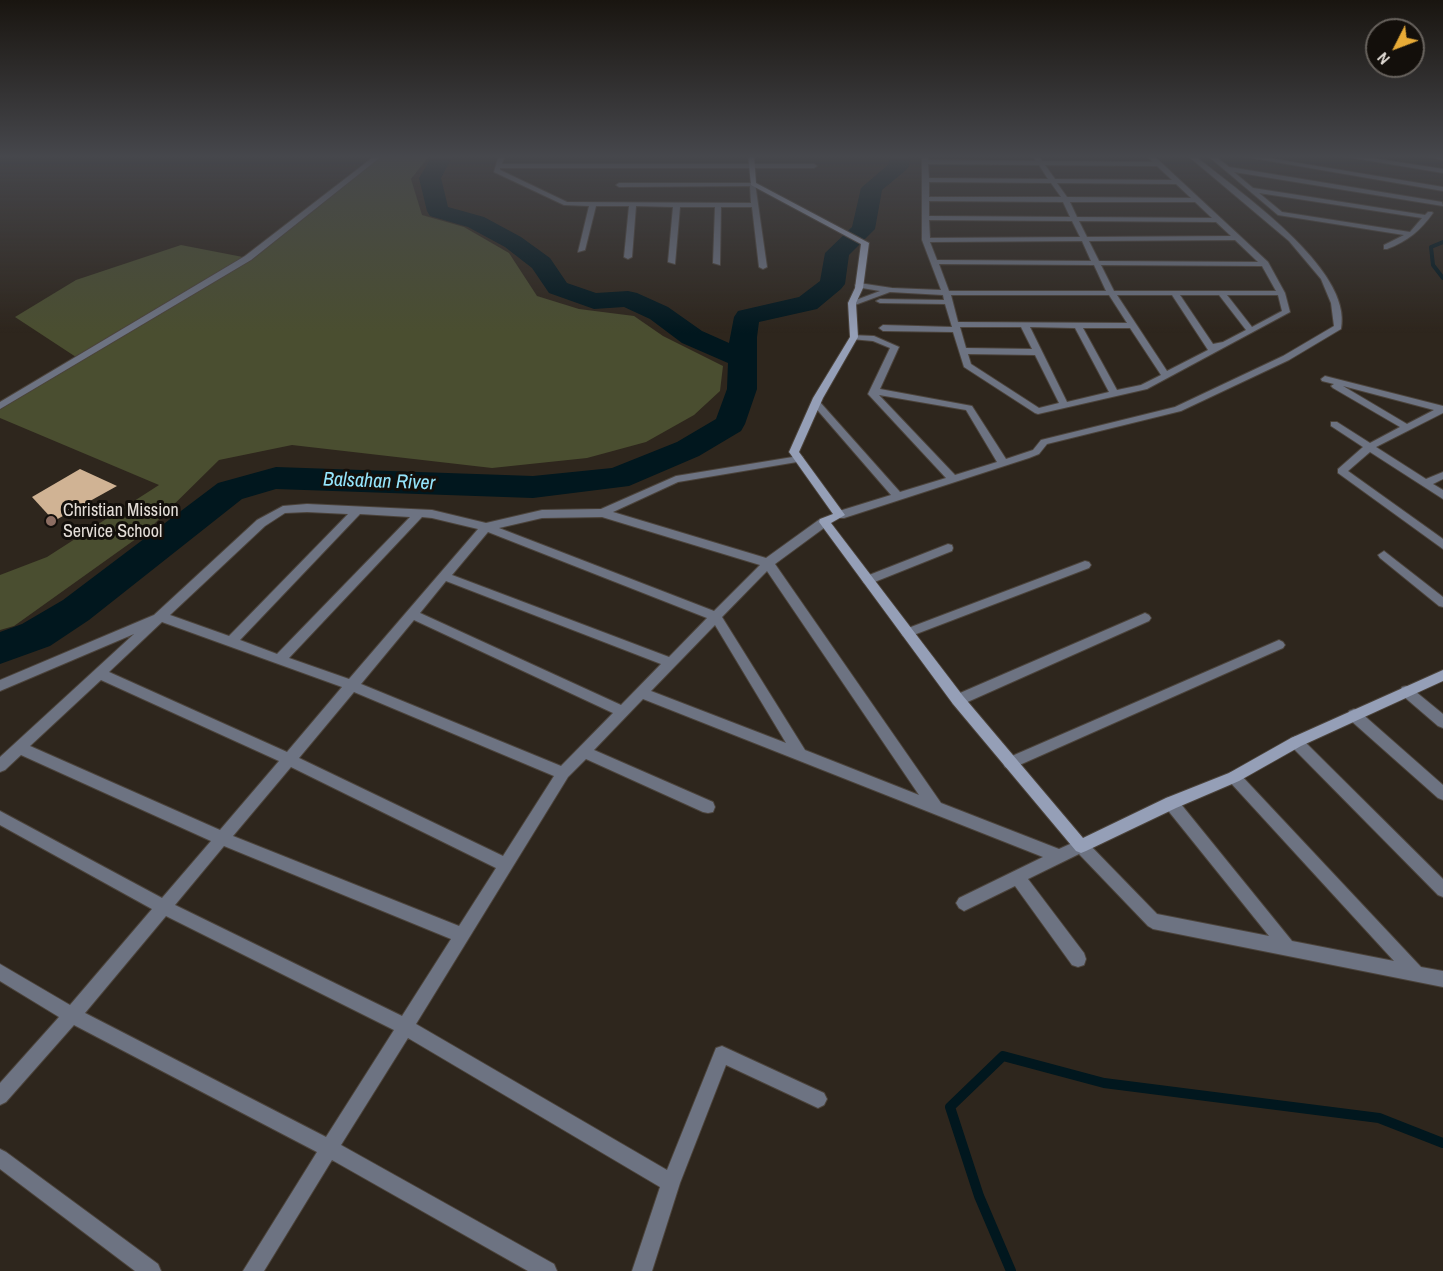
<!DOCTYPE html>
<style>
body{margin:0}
#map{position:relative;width:1443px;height:1271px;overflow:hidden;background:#2e261d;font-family:"Archivo Narrow",sans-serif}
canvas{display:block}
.north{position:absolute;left:1365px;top:18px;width:60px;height:60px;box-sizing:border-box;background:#130f0b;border:2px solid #67625d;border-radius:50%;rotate:228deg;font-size:16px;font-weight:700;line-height:24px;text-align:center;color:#e4ded8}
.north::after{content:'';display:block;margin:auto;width:21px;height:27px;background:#e8ab37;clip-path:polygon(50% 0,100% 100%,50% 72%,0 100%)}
</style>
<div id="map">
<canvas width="1443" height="1271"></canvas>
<div class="north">N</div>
</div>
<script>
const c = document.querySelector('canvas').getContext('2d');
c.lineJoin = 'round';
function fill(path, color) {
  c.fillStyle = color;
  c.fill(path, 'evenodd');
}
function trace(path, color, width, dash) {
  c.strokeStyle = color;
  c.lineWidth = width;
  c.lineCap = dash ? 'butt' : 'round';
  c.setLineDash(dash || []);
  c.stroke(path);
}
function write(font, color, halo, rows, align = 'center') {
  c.font = font + ' "Archivo Narrow",sans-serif';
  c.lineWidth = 6;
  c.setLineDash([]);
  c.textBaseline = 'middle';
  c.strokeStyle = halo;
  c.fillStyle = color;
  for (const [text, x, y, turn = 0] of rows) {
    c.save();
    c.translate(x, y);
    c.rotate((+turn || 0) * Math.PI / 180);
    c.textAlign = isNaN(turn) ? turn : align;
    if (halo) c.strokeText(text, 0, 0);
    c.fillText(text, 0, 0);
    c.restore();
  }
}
const green = new Path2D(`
 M380,155H430L411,179L422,215L464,227L509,253L537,296L579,309L634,316L663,336L723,366L720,391L694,415L646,442L587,458L492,468L292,445L219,460L147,531L14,626L0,630V575L47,557L159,485L0,418V406L79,359L15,317L76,280L181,245L248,258Z`);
const streamFar1 = new Path2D(`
 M1443,242L1431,247L1433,265L1443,278`);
const stream = new Path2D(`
 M1011,1271L979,1196L950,1107L1003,1056L1104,1083L1379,1118L1443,1143`);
const river = new Path2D(`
 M433,155H453L441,178L448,207L484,217L521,237L550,258L567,283L596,293L628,291L637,293L668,307L702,331L729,343L734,317L738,311L799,297L820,281L825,253L852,227L861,188L889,164L890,155H910L909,166L906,170L882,190L875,229L849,255L845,284L841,289L817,309L759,322L757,337V389L745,424L741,431L699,456L629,486L533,498L276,489L242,499L89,620L50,646L0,664V632L22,624L63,600L218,483L276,467L533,476L612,468L677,442L716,419L727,389L728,363L682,343L650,319L624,307L594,309L549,293L532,268L505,247L468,227L430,216L427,211L419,178Z`);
const building = new Path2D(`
 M80,469L117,486L54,521L32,497Z`);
const street = new Path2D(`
 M376,155H383L251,260L0,409V402L245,256Z
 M499,155H505L502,164H814L817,166L814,168H500V170L567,202L751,203L750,186L619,187L616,185L619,183H755L767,267L763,269L759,267L752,207H721L720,265L713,263L715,207H680L675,264L668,262L673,207L636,206L632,257L628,259L624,257L629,206H596L585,250L578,252L589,206L564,205L494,172Z
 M922,155H928V160L1036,161L1032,155H1038L1042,161L1153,162L1146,155H1153L1268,262L1285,293L1290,312L1147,389L1038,414L1035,413L964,367L953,332L883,331L879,328L883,325L952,327L945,304L880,303L876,301L880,299L944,300L943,295L890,292L855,305L848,303L880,291L856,287L855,285L859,283L892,288L941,290L922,240ZM928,164L1039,165L1048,179L929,178ZM1045,165L1157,166L1172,180L1055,179ZM929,182L1051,183L1061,197H929ZM1057,183L1176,184L1191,198L1067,197ZM929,201L1063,202L1070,217L929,216ZM1070,202H1195L1212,218L1077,217ZM929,220L1072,221L1080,237L930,238ZM1079,221L1216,222L1231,236L1087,237ZM1235,240L1258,262L1099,261L1089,241ZM1082,241L1091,261L937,260L930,242ZM939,264L1094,265L1106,291H949ZM1101,265L1262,266L1276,291H1114ZM951,295H1109L1127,323L958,322ZM1117,295H1172L1208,350L1167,371ZM1180,295H1219L1246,330L1223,342L1213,344ZM1227,295H1278L1282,311L1252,327ZM960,327H1021L1032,349L966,348ZM1030,327L1075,328L1109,392L1067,402ZM1083,328H1130L1161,375L1141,385L1117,390ZM968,354L1035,355L1059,403L1039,408L971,364Z
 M1187,155H1194C1235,189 1354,269 1341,329L1289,360L1181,411L1047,444L1039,454L1029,458L844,518H836L835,515L836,512L891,495L813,405V401H819L900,492L946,478L868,394L890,348L873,341L851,339V335L874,336L899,347L880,389L972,406L1006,459L1033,450L1041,440L1175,407L1283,356L1334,326L1331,303L1321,279L1289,241ZM879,395L966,410L997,462L955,475Z
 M1207,155H1214L1229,167L1442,202L1443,206L1234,172L1253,188L1425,215L1428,212H1432L1433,213C1420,231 1408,241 1387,249H1384V245L1404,235L1278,215ZM1259,193L1422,218L1410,232L1282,212Z
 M1235,155H1250L1443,187V191Z
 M1336,155H1352L1443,169V173Z
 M1423,155L1443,156V160Z
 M1325,376L1443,406V413L1376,447L1426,479L1443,472V479L1433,484L1443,490V499L1370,452L1348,471L1443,539V549L1338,473V469L1363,447L1331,426V422H1337L1370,443L1400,427L1333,388L1331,386L1334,384L1322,381L1321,379ZM1343,386L1434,410L1407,424Z
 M799,456L803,457V461L678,482L613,512L766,558L820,519H828L829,522L828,525L775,564L941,803L1059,849L1081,839L1086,841L1157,914L1269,936L1166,808L1164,803L1166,798L1171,797L1176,798L1292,941L1394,961L1229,781L1227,777L1229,773L1234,771L1239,773L1421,967L1443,971V987L1153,929L1148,926L1079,854L1028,879L1084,953L1086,959L1084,965L1078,967L1072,965L1015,886L964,911L959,908L956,903L959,898L1043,857L643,699L594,750L713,802L715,807L713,812L708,813L703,812L586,759L568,777L416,1024L667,1170L716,1048L722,1046L824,1093L827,1099L824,1105L818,1108L726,1065L680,1183L652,1271H632L660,1187L408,1038L341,1145L554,1264L557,1271H528L332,1160L264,1271H243L317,1152L74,1025L6,1102L0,1105V1083L59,1017L0,981V964L70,1005L152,909L0,825V811L162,898L211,841L21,755L5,770L0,772V757L134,634L0,691V680L154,615L257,520L283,506L307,504L432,510L486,523L542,510L601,509L676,476ZM307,512L348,514L229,636L170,615L265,526L285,513ZM360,514L410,517L277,654L240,640ZM422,517L432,518L478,529L349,679L289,658ZM602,517L760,565L714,611L499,528L542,518ZM488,532L707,618L669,657L452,575ZM767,571L919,795L805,750L722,617ZM446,581L661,664L621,705L420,613ZM414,620L613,713L561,766L361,684ZM162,622L342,687L287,752L109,672ZM715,625L786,743L651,691ZM101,680L279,761L220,830L30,746ZM354,692L554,776L503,856L299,758ZM291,767L496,868L459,926L233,836ZM224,846L451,939L402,1016L175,905ZM166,916L394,1030L326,1137L85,1013Z
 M948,544L952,545L953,548L952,551L872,583H864L862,580L864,577Z
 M1384,551L1443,597V607L1439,606L1380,558L1378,555Z
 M1085,561L1089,562L1091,565L1089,568L911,636H903L901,633L903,630Z
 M1145,613L1149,615L1151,618L1149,621L963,704L958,705L953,704L952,700L953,696Z
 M1279,640L1283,642L1285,645L1283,648L1015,767L1010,769L1005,767L1003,763L1005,759Z
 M1406,686L1410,687L1443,714V728L1438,726L1402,695L1400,691L1402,687Z
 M1354,709L1359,711L1443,785V800L1438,798L1349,719L1348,715L1349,711Z
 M1296,736L1301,738L1443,879V897L1438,895L1291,746L1289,742L1291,738Z
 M0,1149L6,1152L158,1264L161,1271H135L0,1169Z`);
const secondary = new Path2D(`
 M748,155H754L756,183L869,243L863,288L856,303L858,337L823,398L799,452L845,515L831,523L963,696L1083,838L1166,798L1229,773L1291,738L1443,670V681L1301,746L1239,781L1176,808L1086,851L1081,853L1076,851L953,704L819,522L820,519L833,514L789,452L813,398L850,337L848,303L855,288L861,244L751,185Z`);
const markers = [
 [51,521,6,"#8d6e63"]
];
const poiNames = [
 ["Christian Mission",63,511],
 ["Service School",63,532]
];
const waterNames = [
 ["Balsahan River",379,482,2]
];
fill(green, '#4a4e30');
trace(streamFar1, '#01171e', 4);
trace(stream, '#01171e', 10);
fill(river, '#01171e');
fill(building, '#d0b394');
trace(street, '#4b433b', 2);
trace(secondary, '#4b433b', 2);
fill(street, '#6d7382');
fill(secondary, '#959fb7');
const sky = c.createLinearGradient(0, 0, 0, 333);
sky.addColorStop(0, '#191510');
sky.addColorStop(0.47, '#46474c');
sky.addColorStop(1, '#46474c00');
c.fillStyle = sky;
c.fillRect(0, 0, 1443, 333);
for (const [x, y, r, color] of markers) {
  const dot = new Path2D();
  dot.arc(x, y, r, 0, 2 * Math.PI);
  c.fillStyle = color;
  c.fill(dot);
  trace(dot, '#130f0b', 2);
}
write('18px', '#e4ded8', '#130f0b', poiNames, 'left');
write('italic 20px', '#95e5fc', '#130f0b', waterNames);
</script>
